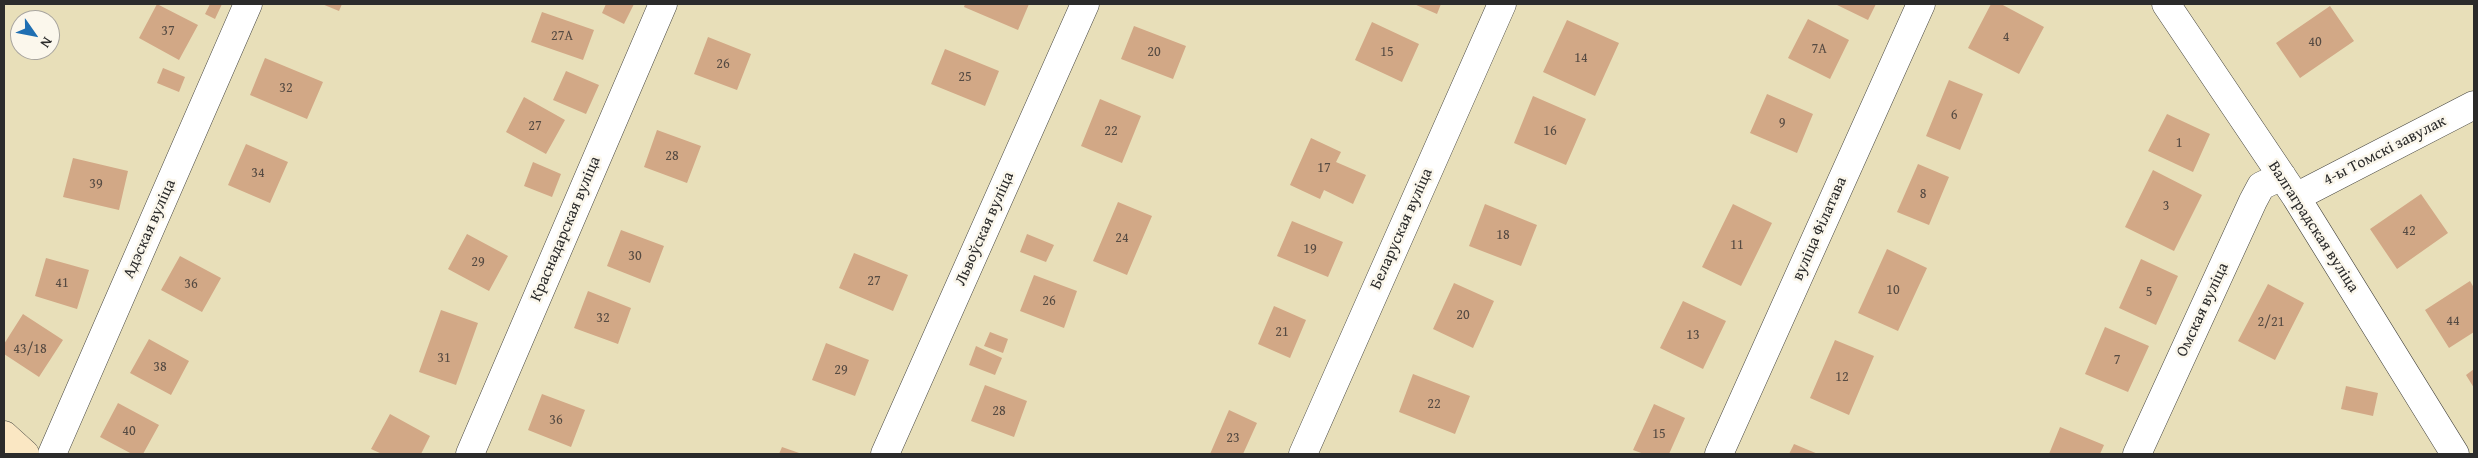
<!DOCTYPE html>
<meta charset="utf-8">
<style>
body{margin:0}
#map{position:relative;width:2478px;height:458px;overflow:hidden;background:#e8dfb9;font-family:"Gentium Book Plus",serif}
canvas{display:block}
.frame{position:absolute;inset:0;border:5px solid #2b2b2b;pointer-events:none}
.north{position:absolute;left:10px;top:10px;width:50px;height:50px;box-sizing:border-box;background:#fbf7ec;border:1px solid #a8a59f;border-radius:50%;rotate:123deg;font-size:14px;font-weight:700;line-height:20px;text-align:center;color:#2b2b2b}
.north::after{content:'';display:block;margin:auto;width:18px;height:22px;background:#1f6fb2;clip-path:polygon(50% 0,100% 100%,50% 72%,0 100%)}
</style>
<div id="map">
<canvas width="2478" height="458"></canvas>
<div class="frame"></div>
<div class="north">N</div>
</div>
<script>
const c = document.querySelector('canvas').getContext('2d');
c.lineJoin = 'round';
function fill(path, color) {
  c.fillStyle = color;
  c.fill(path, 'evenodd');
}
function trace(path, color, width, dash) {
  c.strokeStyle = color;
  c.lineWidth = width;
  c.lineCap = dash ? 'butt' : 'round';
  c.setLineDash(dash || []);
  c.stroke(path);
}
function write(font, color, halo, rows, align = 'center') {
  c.font = font + ' "Gentium Book Plus",serif';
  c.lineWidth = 5;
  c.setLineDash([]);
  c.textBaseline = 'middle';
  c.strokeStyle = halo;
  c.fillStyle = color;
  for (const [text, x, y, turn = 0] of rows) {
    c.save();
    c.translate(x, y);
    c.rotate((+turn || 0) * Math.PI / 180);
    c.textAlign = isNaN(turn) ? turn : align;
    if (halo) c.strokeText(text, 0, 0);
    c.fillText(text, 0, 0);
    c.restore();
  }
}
const building = new Path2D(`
 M157,4L198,25L179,60L139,38Z
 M210,4H222L215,19L205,14Z
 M322,4H342L339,11Z
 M606,4H634L624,24L602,13Z
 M965,4H1029L1018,30L964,7Z
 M1414,4H1441L1437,14Z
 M1835,4H1876L1868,20Z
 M1991,4H2001L2044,27L2019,74L1968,48Z
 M2330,6L2354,41L2300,78L2276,43Z
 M542,12L594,30L583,60L531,42Z
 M1808,19L1849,40L1830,79L1788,58Z
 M1567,20L1619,43L1595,96L1543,72Z
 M1372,22L1419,44L1402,82L1355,60Z
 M1134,26L1186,46L1173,79L1121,59Z
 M708,37L751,54L737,90L694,74Z
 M945,49L999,71L985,106L931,84Z
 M265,58L323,82L307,119L250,95Z
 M163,68L185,77L179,92L157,83Z
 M566,71L599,85L586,114L553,100Z
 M1949,80L1983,94L1960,150L1926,136Z
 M1767,94L1813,114L1797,153L1750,133Z
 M1533,96L1586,119L1566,165L1514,143Z
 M524,97L565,120L546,154L506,132Z
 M1100,99L1141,116L1122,163L1081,146Z
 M2167,114L2210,134L2193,172L2148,151Z
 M657,130L701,146L687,183L644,167Z
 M1311,138L1341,152L1336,162L1366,175L1353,204L1324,190L1320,199L1290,185Z
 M246,144L288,162L270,203L228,185Z
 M73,158L128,171L119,210L63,197Z
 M533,162L561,174L552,197L524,186Z
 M1918,164L1949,177L1929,225L1897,212Z
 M2153,170L2202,195L2174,251L2125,227Z
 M2421,194L2448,233L2397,269L2370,229Z
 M1118,202L1152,216L1127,275L1093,261Z
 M1485,204L1537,225L1521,266L1469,246Z
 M1733,204L1772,223L1741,286L1702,267Z
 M1292,221L1343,242L1328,277L1277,256Z
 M621,230L664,246L650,283L607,266Z
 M467,234L508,256L489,291L448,269Z
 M1027,234L1054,245L1046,262L1020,252Z
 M1887,249L1927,268L1898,331L1858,313Z
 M854,253L908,275L893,311L839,288Z
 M180,256L221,278L202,312L161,290Z
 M46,258L89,270L77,309L35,296Z
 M2141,259L2178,276L2156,325L2119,308Z
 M1034,275L1077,291L1064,328L1020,311Z
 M2470,281L2474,288V332L2449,348L2425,310Z
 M1454,283L1494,301L1473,348L1433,329Z
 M2268,284L2304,303L2275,360L2238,341Z
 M588,291L631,308L618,344L574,328Z
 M1683,301L1726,321L1703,369L1660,348Z
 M1274,306L1306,320L1290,358L1258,344Z
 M441,310L478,323L456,385L419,372Z
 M23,314L63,340L39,377L4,354V344Z
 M2105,327L2149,346L2128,392L2085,374Z
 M990,332L1008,339L1003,353L984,346Z
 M149,339L189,361L171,395L130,373Z
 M1835,340L1874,356L1849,415L1810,398Z
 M826,343L869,360L855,396L812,380Z
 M976,346L1002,358L995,375L969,365Z
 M2474,369V388L2466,375Z
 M1413,374L1470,396L1455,434L1399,412Z
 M985,385L1027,401L1014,437L971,421Z
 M2346,386L2378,393L2373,416L2341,409Z
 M542,394L585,410L571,447L528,430Z
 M118,403L159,425L143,454H132L100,437Z
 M1654,404L1685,418L1669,454H1644L1633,450Z
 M1229,410L1257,423L1243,454H1210Z
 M390,414L430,436L421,454H382L371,449Z
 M2060,427L2104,445L2100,454H2049Z
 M1794,444L1818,454H1789Z
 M782,447L802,454H779Z`);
const street = new Path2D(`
 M2166,4L2296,197L2455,454
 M2296,197L2474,105
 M52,454L248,4
 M470,454L663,4
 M885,454L1085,4
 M1303,454L1502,4
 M1719,454L1921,4
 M2137,454L2253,201L2261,186L2282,176`);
const secondary = new Path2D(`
 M4,435L25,454`);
const numberNames = [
 ["37",168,31],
 ["27А",562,36],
 ["4",2006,37],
 ["40",2315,42],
 ["7А",1819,49],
 ["20",1154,52],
 ["15",1387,52],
 ["14",1581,58],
 ["26",723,64],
 ["25",965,77],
 ["32",286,88],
 ["6",1954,115],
 ["9",1782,123],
 ["27",535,126],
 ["22",1111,131],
 ["16",1550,131],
 ["1",2179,143],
 ["28",672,156],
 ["17",1324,168],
 ["34",258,173],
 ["39",96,184],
 ["8",1923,194],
 ["3",2166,206],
 ["42",2409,231],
 ["18",1503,235],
 ["24",1122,238],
 ["11",1737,245],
 ["19",1310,249],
 ["30",635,256],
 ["29",478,262],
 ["27",874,281],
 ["41",62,283],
 ["36",191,284],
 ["10",1893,290],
 ["5",2149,292],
 ["26",1049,301],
 ["20",1463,315],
 ["32",603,318],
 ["44",2453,321],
 ["2/21",2271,322],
 ["21",1282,332],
 ["13",1693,335],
 ["43/18",30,349],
 ["31",444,358],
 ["7",2117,360],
 ["38",160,367],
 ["29",841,370],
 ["12",1842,377],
 ["22",1434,404],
 ["28",999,411],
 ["36",556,420],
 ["40",129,431],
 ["15",1659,434],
 ["23",1233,438]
];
const streetNames = [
 ["4-ы Томскі завулак",2385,151,-27],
 ["Валгаградская вуліца",2313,227,57],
 ["Адэская вуліца",150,229,-66],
 ["Краснадарская вуліца",566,229,-67],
 ["Львоўская вуліца",985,229,-66],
 ["Беларуская вуліца",1402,229,-66],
 ["вуліца Філатава",1820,229,-66],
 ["Омская вуліца",2203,310,-65]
];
fill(building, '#d2a886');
trace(street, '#474640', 29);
trace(secondary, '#474640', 29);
trace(street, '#fff', 28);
trace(secondary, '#fae7c3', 28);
write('14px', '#554a42', null, numberNames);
write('16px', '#2b2b2b', '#fbf7ec', streetNames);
</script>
